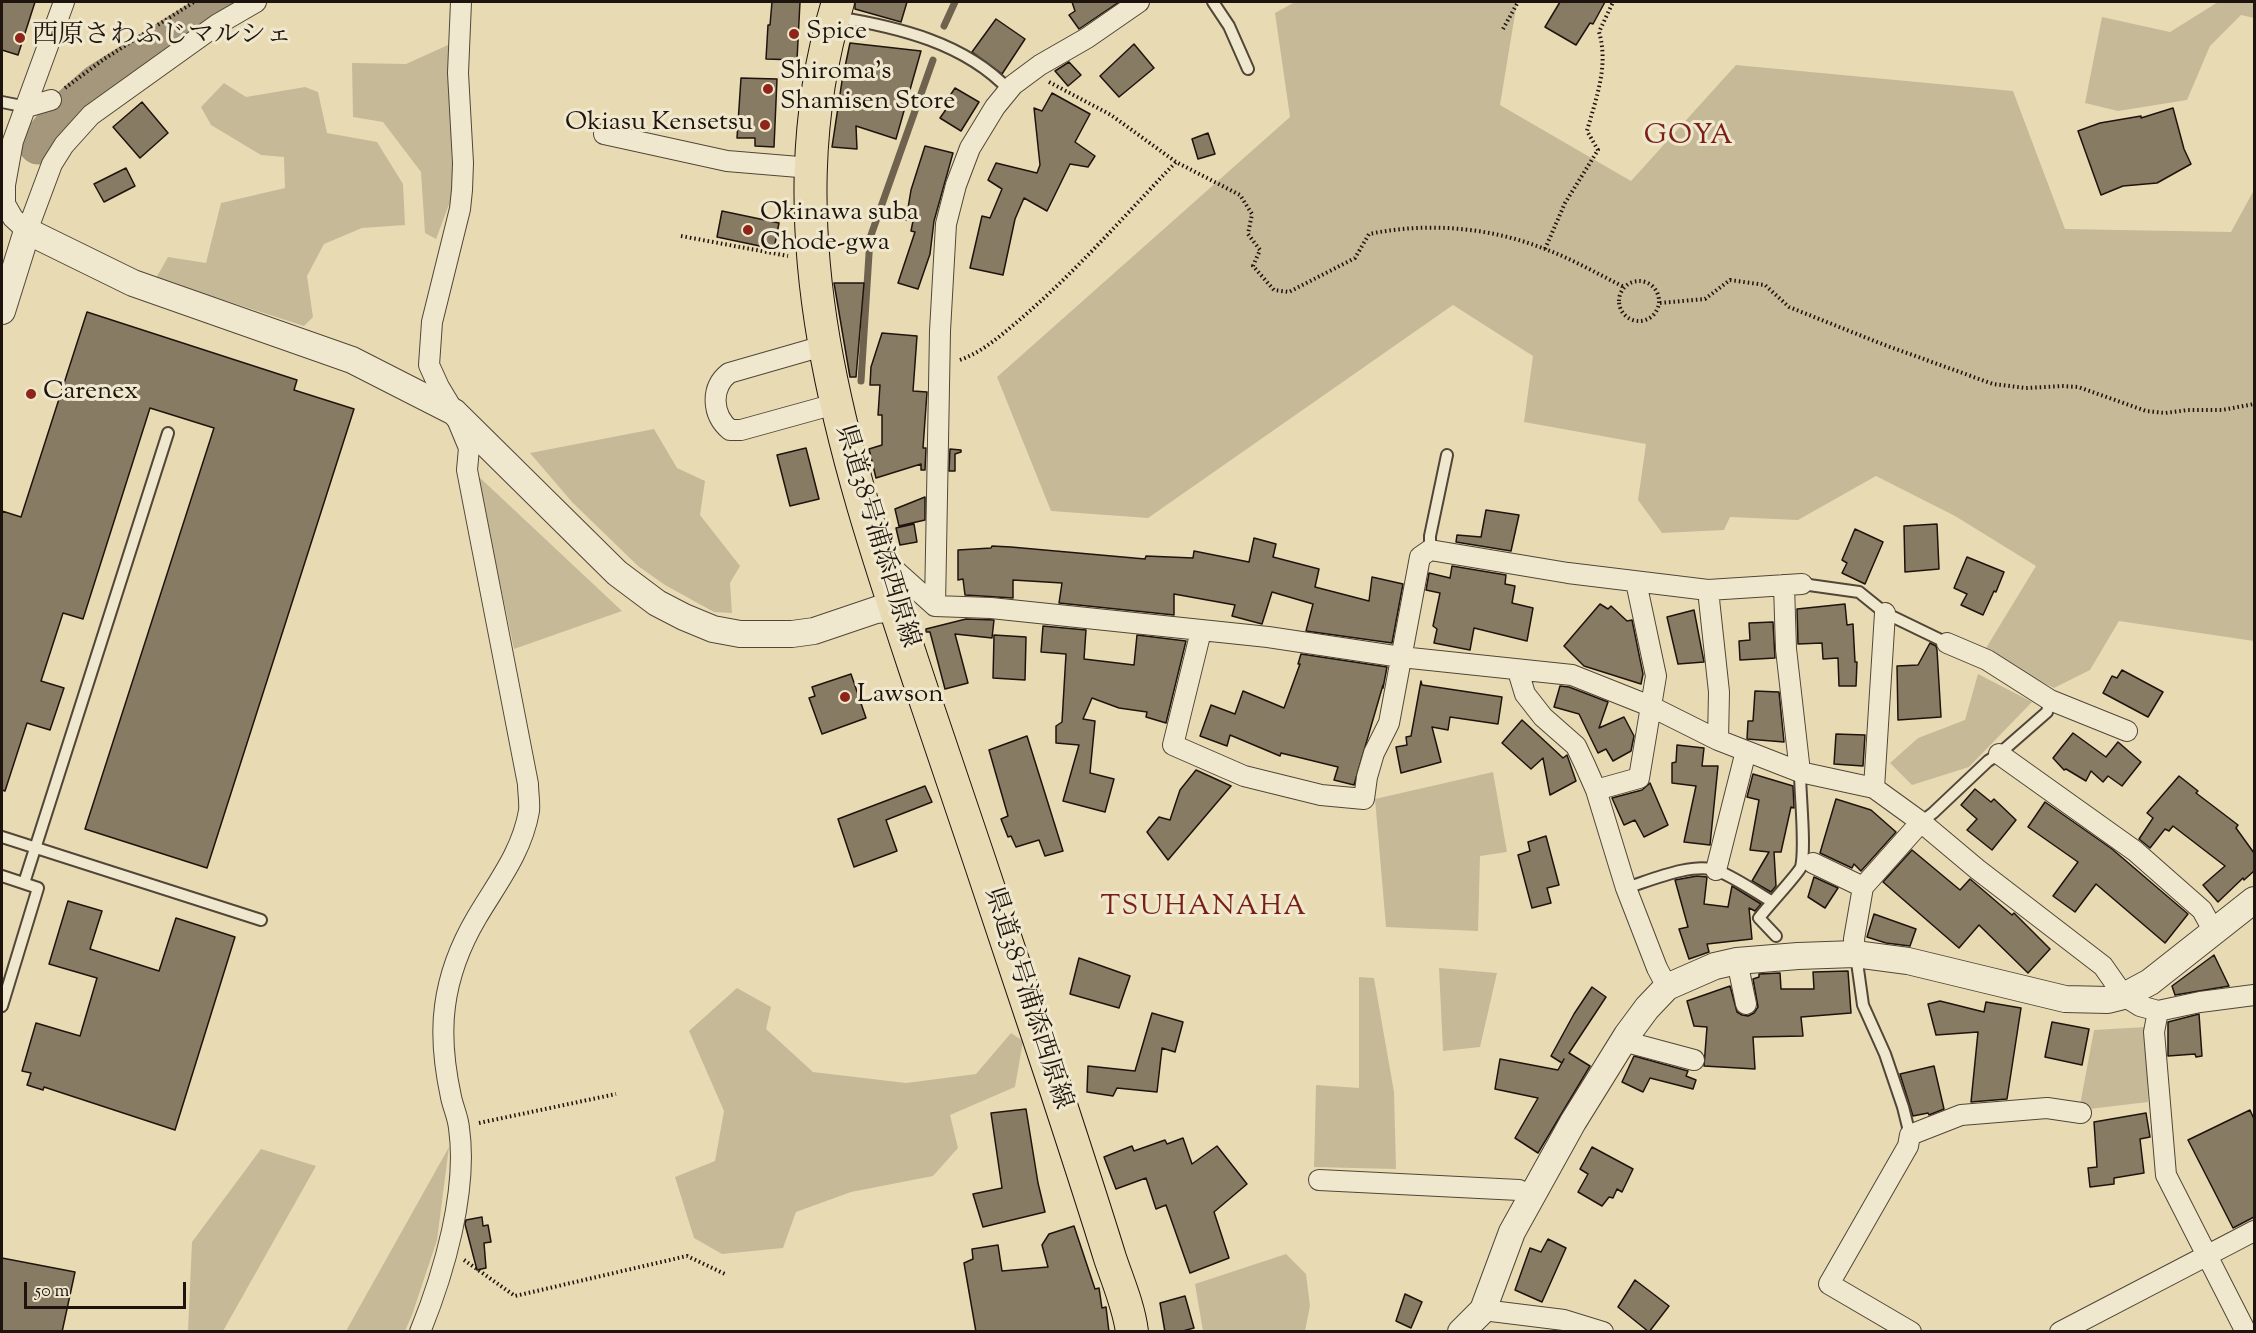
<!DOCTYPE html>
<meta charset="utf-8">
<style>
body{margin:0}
#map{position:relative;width:2256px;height:1333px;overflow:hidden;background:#e8dbb4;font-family:"Sorts Mill Goudy",serif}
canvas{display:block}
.frame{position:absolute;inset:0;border:3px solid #1f140d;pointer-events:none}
.scale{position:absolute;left:24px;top:1282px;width:162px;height:27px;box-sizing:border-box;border:3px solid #1f140d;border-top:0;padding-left:8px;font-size:18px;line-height:21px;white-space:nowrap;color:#1f140d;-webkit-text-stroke:4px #f0e8ce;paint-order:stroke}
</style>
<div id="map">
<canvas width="2256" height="1333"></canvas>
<div class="frame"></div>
<div class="scale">50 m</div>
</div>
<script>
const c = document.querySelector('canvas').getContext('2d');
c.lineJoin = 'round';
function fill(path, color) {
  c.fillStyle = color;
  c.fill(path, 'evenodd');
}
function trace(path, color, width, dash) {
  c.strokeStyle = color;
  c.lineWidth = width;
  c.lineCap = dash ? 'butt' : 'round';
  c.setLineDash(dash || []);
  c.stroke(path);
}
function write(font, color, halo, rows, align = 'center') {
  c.font = font + ' "Sorts Mill Goudy","Noto Serif JP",serif';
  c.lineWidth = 6;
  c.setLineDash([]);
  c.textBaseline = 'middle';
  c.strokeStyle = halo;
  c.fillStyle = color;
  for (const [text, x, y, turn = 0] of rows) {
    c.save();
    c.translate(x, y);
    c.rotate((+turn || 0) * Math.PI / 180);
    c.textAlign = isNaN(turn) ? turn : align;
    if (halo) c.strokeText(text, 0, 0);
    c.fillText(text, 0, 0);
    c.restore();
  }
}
const green = new Path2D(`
 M1295,2H1517L1500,105L1631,181L1736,65L2013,91L2065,229L2231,232L2254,190V641L2119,621L2090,670L2054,688L1983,653L2036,566L1955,516L1876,476L1798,520L1730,517L1724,530L1662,533L1638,500L1646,444L1524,422L1533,356L1453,305L1148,518L1051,511L997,377L1290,117L1275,13Z
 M2218,2H2254V18L2241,15L2210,46L2187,100L2118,111L2085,103L2102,17L2170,32Z
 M448,45L453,194L436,239L425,233L421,172L383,122L353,117L352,63L406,64Z
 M224,83L246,97L305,87L318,92L327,133L377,142L403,184L405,225L362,228L324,244L307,276L313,317L304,326L156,278L168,257L206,263L221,203L285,188L284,157L261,155L211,125L201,107Z
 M654,429L677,468L705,481L700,515L740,566L730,583L732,613L714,612L665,585L638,566L572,502L530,453Z
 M477,475L622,611L514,649Z
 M1978,674L2032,702L1969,767L1912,785L1890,763L1918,738L1965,720Z
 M1493,772L1507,852L1480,856L1478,931L1386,927L1375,799Z
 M1439,968L1497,973L1480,1047L1443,1051Z
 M1359,977L1374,978L1394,1092L1396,1169L1314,1167L1316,1085L1359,1088Z
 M737,988L771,1007L766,1029L813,1072L906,1083L976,1074L1011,1033L1023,1041L1015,1087L950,1115L958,1148L933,1176L851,1192L796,1212L783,1248L722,1254L694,1238L675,1177L715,1161L724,1111L689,1031Z
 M2146,1027L2148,1102L2089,1109L2080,1105L2094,1030Z
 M449,1147L437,1240L412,1315L405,1331H346Z
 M261,1149L316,1166L223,1331H188L192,1242Z
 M1286,1254L1306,1274L1310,1306L1305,1331H1203L1195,1284Z`);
const stream = new Path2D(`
 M944,26L955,2
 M861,381L870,238L933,60`);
const river = new Path2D(`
 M38,145L65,112L98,83L228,2`);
const building = new Path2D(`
 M2,2H35L18,55L2,50Z
 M772,2H800L797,60L766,59L768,25H770Z
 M855,2H907L901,22L855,9Z
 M1072,2H1119L1079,29L1069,15L1075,11Z
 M1560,2H1605L1593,24L1590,23L1576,45L1545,27Z
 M996,19L1025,39L1002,74L972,52Z
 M850,43L921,51L896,139L856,126L857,149L832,147L842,81Z
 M1134,44L1154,68L1119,97L1100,76Z
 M1069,62L1081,75L1068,86L1055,71Z
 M741,78L777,79L774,147L755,146V138H737Z
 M955,88L979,102L961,131L940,118L947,108L943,106Z
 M1052,93L1090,114L1075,142L1095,156L1088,167L1070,164L1047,211L1024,198L1015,219L1003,275L970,268L982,216L990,218L1002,189L988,180L996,163L1037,173L1040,165L1034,108L1042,111Z
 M142,102L168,133L140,158L113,127Z
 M2173,108L2184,149L2191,164L2157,183L2123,186L2101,195L2078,131L2100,123L2141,116V118Z
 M1208,133L1215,154L1198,159L1192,139Z
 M925,146L953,153L934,221L930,254L918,289L898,283L915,232L911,231L913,221L906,220L911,190Z
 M126,168L135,186L104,202L94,184Z
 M722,211L779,223L774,249L717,237Z
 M834,283H864L856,377H850Z
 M87,312L297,380L294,390L354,409L207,868L85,829L214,428L150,408L83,619L63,613L41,681L64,688L50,730L27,723L5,791L2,790V511L21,517Z
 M882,333L917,336L913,391L927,392L923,448H926L925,470H921V464L876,478L869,449L882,445V415H878L880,385H870L871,367Z
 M806,448L819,499L790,506L777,455Z
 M950,449L961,450V452L955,454V471H949Z
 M925,497V520L899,526L895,509Z
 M1486,510L1519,515L1511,551L1456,542L1457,535L1481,537Z
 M914,524L917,542L900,545L896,528Z
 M1937,524L1939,569L1905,572L1904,526Z
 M1855,529L1883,542L1865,584L1842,573L1847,563L1842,560Z
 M1254,538L1276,544L1273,557L1319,569L1315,587L1369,601L1372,577L1403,584L1392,643L1306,631L1313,604L1272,592L1262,624L1232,616L1235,605L1174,594V615L1059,603L1062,583L1013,580V598L965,595L963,579L958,580V550L991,548L992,546L1011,547L1145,559L1146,556L1193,558L1194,551L1249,562Z
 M1967,557L2004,572L1996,592L1994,591L1983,615L1961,605L1967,594L1954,588Z
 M1452,566L1506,575L1505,584L1515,586L1512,603L1533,608L1527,641L1474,628L1470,650L1434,643L1437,629L1433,626L1440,593L1426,590L1429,573L1450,578Z
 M1600,604L1608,609L1611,606L1627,621L1632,620L1643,674L1641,684L1584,666L1564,646Z
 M1845,604L1847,625L1853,624L1855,662H1857L1856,686H1839L1838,658L1823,659L1822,643L1798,644L1797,609Z
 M1694,610L1704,662L1678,664L1667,617Z
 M966,619L994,620L992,638L955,634L968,683L945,689L930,632H926V629Z
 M1773,622L1775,658L1740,660L1739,641L1750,640L1749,623Z
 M1043,626L1086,630L1084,659L1134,665L1137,635L1186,641L1166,723L1146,717L1147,712L1119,708L1092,698L1083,719L1095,721L1090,773L1114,779L1105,812L1063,801L1079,745L1056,743V726L1062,722L1066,654L1041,652Z
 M994,635L1026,637L1025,680L993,678Z
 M1930,643L1936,646L1937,650L1941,717L1898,720L1897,666L1918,665Z
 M1301,654L1387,667L1383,688V685L1354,785L1334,780L1338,767L1281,753L1280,756L1230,735L1227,746L1200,736L1211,705L1235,714L1243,691L1284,708L1300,664H1298Z
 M2122,670L2163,692L2148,717L2103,693L2112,676L2117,678Z
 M851,674L866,718L822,734L809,698L815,696L812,687Z
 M1421,681L1422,685L1502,697L1498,724L1450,717L1448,730L1432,727L1441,762L1401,773L1396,747L1407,745L1406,737L1411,736Z
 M1560,686L1569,687L1608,702L1599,728L1624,717L1634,736L1631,751L1613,761L1606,749L1598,753L1579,714L1554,707Z
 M1755,691L1779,692L1784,742L1747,739L1748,721H1753Z
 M1522,720L1563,758L1567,755L1576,781L1550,795L1543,758L1531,769L1502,743Z
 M2073,733L2106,757L2118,742L2141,762L2122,786L2108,776L2103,782L2091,771L2086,781L2066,769L2064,770L2053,758Z
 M1836,734L1865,735L1863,766L1834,764Z
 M1027,736L1063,851L1045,856L1039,840L1016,847L1011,836L1008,837L1001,819L1008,816L989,750Z
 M1677,745L1704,748L1702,766H1718L1710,845L1684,842L1696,786L1672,783V763L1676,762Z
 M1196,770L1231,786L1168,860L1147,832L1159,817L1170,820L1180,790Z
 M1753,774L1793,786L1794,808L1791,807L1781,852H1774L1776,886L1771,892L1752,881L1769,852L1750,850L1759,800L1747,797Z
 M2179,776L2198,791L2196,793L2238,825L2236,828L2254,853V871L2244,880L2243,878L2218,902L2203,885L2225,866L2173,826L2169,831L2165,829L2150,848L2139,839L2153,818L2147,813Z
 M1650,783L1668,825L1644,837L1635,820L1624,825L1612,798L1642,790Z
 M925,786L932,802L886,820L897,851L854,867L838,819Z
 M1975,789L1991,802L1994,799L2016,820L1992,850L1967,830L1977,819L1961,805Z
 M1836,799L1871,810L1896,832L1861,871L1854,864L1852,868L1820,853Z
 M2045,802L2112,849L2188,914L2165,943L2096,884L2075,912L2053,896L2078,862L2028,827Z
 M1546,836L1559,885L1547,888L1551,903L1532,908L1518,855L1530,851L1528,842Z
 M1912,850L1960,890L1970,879L2012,915L2014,913L2050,949L2028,973L1979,925L1959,948L1883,882Z
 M1697,876L1707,877L1704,904L1728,907L1732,886L1761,904L1755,911L1749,908L1752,939L1707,944L1709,952L1689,959L1679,929L1688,927L1675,880Z
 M1814,877L1838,888L1825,908L1808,897Z
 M68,901L102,911L90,949L159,971L176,918L235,937L175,1130L44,1087L43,1090L27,1085L31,1073L22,1071L36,1023L80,1036L97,978L49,964Z
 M1874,914L1916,929L1910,946L1886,943L1867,937Z
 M2214,955L2229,986L2175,995L2172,986Z
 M1079,958L1130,976L1119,1008L1070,994Z
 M1848,971L1851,1013L1801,1017L1803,1036L1753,1037L1755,1069L1704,1066L1707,1027L1694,1026L1687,1001L1730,986L1737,1012L1742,1015L1748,1016L1754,1013L1758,1007L1753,979L1759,977V974L1780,973L1781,989H1814L1813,972Z
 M1592,987L1606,997L1569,1053L1590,1066L1538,1153L1515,1138L1538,1098L1495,1089L1500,1059L1558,1070L1564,1059L1562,1063L1551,1056L1574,1014Z
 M1940,1001L1984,1012L1986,1002L2021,1008L2007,1099L1971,1102L1978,1032L1936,1035L1928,1004Z
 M1152,1013L1183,1022L1175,1052L1162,1048L1157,1092L1117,1088L1113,1096L1087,1092L1088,1066L1135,1071Z
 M2199,1014L2202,1056L2196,1057L2195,1054L2168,1056V1022Z
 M2052,1022L2089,1029L2082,1065L2045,1057Z
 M1634,1056L1688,1071L1686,1076L1696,1080L1693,1089L1650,1078L1643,1092L1622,1082Z
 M1934,1066L1944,1109L1929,1115L1928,1113L1913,1116L1900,1074Z
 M1026,1109L1038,1183L1045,1212L983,1227L973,1194L1002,1188L991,1113Z
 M2250,1110L2254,1119V1217L2233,1228L2188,1140Z
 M2146,1113L2150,1137L2140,1139L2144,1173L2114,1178V1184L2090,1187L2088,1168L2097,1167L2094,1122Z
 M1183,1138L1192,1164L1217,1146L1247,1184L1214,1212L1229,1258L1190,1273L1166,1205L1156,1209L1146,1178L1116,1189L1104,1157L1132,1146L1134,1151L1165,1140L1167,1144Z
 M1592,1147L1633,1169L1622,1192L1617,1189L1613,1198L1609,1197L1602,1206L1578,1192L1588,1174L1580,1169Z
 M482,1217L483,1226L488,1225L491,1242L484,1243L486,1268L477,1270L465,1224L466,1220Z
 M1074,1226L1095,1289L1099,1288L1102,1308L1106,1307L1109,1332H976L964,1263L973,1259L972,1249L998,1245L1002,1271L1048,1267L1042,1245L1049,1234Z
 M1548,1239L1566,1248L1542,1302L1515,1290L1530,1248L1541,1252Z
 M2,1258L75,1272L62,1332H2Z
 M1635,1280L1669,1306L1649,1332L1618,1307Z
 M1405,1294L1422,1302L1411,1328L1396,1321Z
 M1185,1296L1194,1328L1179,1332H1165L1160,1303Z`);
const path = new Path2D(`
 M1503,29L1518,2
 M1049,82L1111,115L1176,162L1240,195L1252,214L1248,234L1260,250L1253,266L1274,290L1289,292L1355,258L1369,234C1428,222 1489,227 1545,249C1572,259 1598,274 1624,287
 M65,88L104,59L194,2
 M681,236L788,256
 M1545,249L1565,203L1598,150L1587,131C1596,98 1609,66 1599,32L1613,2
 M1619 301a20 20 0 1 1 40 0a20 20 0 1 1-40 0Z
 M1660,303L1705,299L1730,280L1765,285L1789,307L1882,344L1993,384L2026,388L2062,386L2078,387L2146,411L2165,413L2188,410H2222L2254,404
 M960,360C982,352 999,337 1017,322C1075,273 1124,216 1176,162
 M479,1123L616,1094
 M464,1260L515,1296L687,1256L725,1274`);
const service = new Path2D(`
 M1213,2L1229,26L1248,69
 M836,17C898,27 965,43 1009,90
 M2,102L27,107
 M1430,550V536L1447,455
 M1802,584L1859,592L1885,613L1947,643
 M1921,822L1933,813L1988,761L1999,754L2047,712L2050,700
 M2,837L261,920
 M2,876L38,888L2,1006
 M24,883L168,433
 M1626,888C1649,881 1694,861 1718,871C1736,878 1754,891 1771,901
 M1776,936L1759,918C1767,907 1798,874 1801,867C1806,848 1800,795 1800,772
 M1856,955L1863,1005L1885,1054L1903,1107L1910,1135`);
const minor = new Path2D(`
 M64,2L13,141L5,185V204L13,218L27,231L52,164L64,145L91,115L218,24L256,2
 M27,107L51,100
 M604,134L727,161L811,168
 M823,346L729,373C710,388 712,415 730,430H741L835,404
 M1784,585L1786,649L1800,772
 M895,588L896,571L935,606L991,608L1268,637L1401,657L1572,675L1650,706L1718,740L1800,772L1874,788L1921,822L1977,869L2103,966L2124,996L2140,1006L2158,1011L2200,1002L2254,995
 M1708,590L1719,692L1718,740
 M935,606L940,331L946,224L956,185L970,148L995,107L1013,85L1040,65L1087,38L1139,2
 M1201,631L1173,745L1244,776L1321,795L1364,799L1367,777L1374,753L1389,723L1420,557L1430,550L1568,573L1708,590L1802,584
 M1947,643L1987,660L2050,700L2127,731
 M1518,671L1525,694L1543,717L1576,746L1585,765L1596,790L1626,888L1657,968L1667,987
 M1999,754L2135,851L2202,910L2214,932
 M1874,788L1885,613
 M1596,790L1639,778L1656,676L1636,582
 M1813,863L1863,887
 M1716,870L1746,751
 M1855,954L1854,939L1863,887L1921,822
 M1737,961L1746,1004
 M2158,1011L2154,1032L2166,1175L2246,1332
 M1623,1041L1694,1060
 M1319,1180L1519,1190L1532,1196
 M1483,1310L1564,1320L1603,1332
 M420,1332C444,1273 468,1191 459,1128C458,1117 453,1107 451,1097C445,1069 441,1035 445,1006C449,975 461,944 477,917C497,883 522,852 529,811C530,803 528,793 528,784L467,470L469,448L454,412L439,387L429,365L432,322L460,209L462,190L463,163L458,73L461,2
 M1911,1332L1829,1284L1908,1146L1910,1135L1961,1115L2047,1108L2081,1113
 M2060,1332L2254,1231`);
const tertiary = new Path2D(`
 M2,311L27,231L133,283L352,360L454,412L617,573L657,603L684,617L713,629L740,634H792L814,631L876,610L894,608
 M1461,1332L1483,1310L1512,1232L1573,1122L1627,1035L1647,1008L1667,987L1715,966L1737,961L1798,956L1855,954L1908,961L2065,999L2108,1000L2124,996L2150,982L2254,900`);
const primary = new Path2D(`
 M838,2C765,241 852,478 927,705C971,834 1014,964 1057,1093C1075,1148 1093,1203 1110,1258C1118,1282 1129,1307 1132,1332`);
const markers = [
 [794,34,6,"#8f2418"],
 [20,38,6,"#8f2418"],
 [768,89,6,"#8f2418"],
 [765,125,6,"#8f2418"],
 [748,230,6,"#8f2418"],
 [31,394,6,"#8f2418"],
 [845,697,6,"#8f2418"]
];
const poiNames = [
 ["Spice",806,34],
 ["西原さわふじマルシェ",32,38],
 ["Shiroma's",780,74],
 ["Shamisen Store",780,104],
 ["Okiasu Kensetsu",753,125,"right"],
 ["Okinawa suba",760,215],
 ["Chode-gwa",760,245],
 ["Carenex",43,394],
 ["Lawson",857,697]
];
const streetNames = [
 ["県道38号浦添西原線",875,537,73],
 ["県道38号浦添西原線",1026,999,72]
];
const quarterNames = [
 ["GOYA",1689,138],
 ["TSUHANAHA",1204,909]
];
fill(green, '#c6b998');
trace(stream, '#6f634f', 7);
trace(river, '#a4977b', 39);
fill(building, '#887b64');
trace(building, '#1f140d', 1.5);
trace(service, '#514637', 14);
trace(minor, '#514637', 22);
trace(tertiary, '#514637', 28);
trace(primary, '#1f140d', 34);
trace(path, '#1f140d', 4, [1.5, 3]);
trace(service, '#f0e8ce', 10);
trace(minor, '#f0e8ce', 20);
trace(tertiary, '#f0e8ce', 26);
trace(primary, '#e8dbb4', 32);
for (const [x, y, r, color] of markers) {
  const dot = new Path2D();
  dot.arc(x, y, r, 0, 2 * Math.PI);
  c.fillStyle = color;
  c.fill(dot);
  trace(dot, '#f0e8ce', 2);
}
write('26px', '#1f140d', '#f0e8ce', poiNames, 'left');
write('26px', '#1f140d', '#f0e8ce', streetNames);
c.letterSpacing = '1.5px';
write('28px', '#7a1f14', '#f0e8ce', quarterNames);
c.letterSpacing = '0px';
</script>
